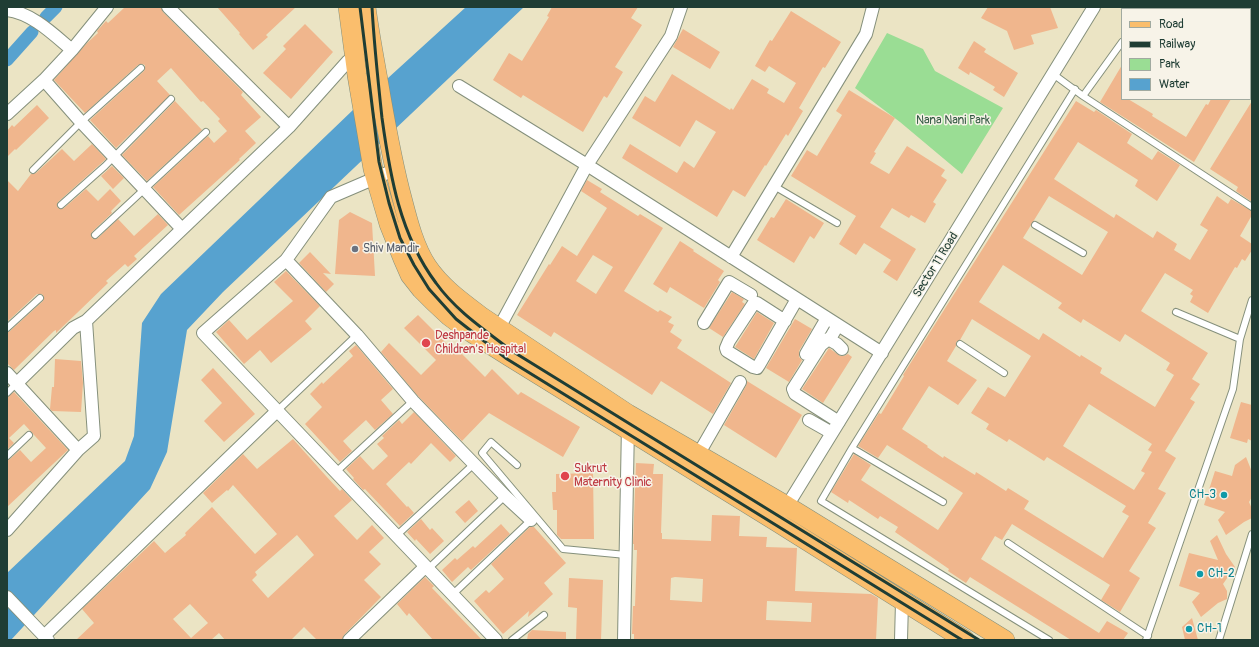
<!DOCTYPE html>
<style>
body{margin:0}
#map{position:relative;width:1259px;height:647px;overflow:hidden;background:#ebe4c4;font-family:Pangolin,sans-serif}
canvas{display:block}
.frame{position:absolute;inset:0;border:8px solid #1f3d34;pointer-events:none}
.legend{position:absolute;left:1121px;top:8px;width:130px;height:92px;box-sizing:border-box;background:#f7f3e8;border:1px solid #a1aaa0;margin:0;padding:5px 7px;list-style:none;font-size:12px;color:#1f3d34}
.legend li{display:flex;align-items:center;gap:8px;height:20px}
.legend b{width:20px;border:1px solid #a1aaa0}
</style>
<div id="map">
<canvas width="1259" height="647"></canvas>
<div class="frame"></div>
<ul class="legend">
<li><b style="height:5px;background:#fabe6d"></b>Road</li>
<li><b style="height:5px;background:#1f3d34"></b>Railway</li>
<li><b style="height:11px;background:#9add94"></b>Park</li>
<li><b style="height:11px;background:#57a2cf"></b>Water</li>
</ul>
</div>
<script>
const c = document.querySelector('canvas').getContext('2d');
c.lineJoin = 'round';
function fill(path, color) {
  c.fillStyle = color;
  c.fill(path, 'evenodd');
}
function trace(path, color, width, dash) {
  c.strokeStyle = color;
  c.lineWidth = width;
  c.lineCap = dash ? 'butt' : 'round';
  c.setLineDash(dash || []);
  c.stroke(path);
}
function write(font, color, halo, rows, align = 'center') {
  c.font = font + ' Pangolin,sans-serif';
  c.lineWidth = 3;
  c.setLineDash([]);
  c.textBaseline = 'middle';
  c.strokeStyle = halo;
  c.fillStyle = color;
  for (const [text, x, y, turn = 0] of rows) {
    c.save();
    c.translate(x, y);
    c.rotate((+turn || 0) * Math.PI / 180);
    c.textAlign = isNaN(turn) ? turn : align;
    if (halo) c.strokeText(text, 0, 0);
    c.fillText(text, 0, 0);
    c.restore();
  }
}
const green = new Path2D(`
 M887,33L923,49L935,71L1003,108L962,174L900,122L855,88Z`);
const water = new Path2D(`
 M466,7H524L223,292L187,330L167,452L150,489L11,640H7V573L125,461L134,436L142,323L161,294L354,109Z`);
const stream = new Path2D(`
 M32,32L46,17`);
const canal = new Path2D(`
 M46,17L56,7
 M7,60L32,32`);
const building = new Path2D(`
 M125,7H161L163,12L243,92L241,95L261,117L245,131L256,143L239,159L240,160L179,215L153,187L208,136L214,143L227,131L218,121L220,119L203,101L201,102L171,68L157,81L170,95L116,148L90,120L144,71L145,69V65L142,64L138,65L85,113L54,80L87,43L98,33L97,31L106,21L108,23Z
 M217,7H296L266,35L268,37L253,50L239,34L240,33Z
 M552,7H638L631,18L642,25L615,67L623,72L607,98L604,96L583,132L523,95L521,98L493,80L509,53L522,61L549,17L547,16Z
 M988,7H1050L1058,28L1031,35L1034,44L1014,50L1007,31L981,18Z
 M791,11L841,42L825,68L823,67L799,108L803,111L788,136L786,134L766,166L765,165L745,197L733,190L717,217L622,158L630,144L677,173L684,161L694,168L716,132L696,120L680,147L632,118L645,96L655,102L672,74L730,110L731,108L733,110L752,79L769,89L767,93L784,103L796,83L769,66L765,72L755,66L770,40L772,41Z
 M305,24L333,52L291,99L263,73L286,49L283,46Z
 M683,29L720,52L710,69L673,47Z
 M974,41L986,49L984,52L1018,73L1004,97L993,90L995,87L970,72L969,75L958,68Z
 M1122,65V99H1128L1153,114L1152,116L1186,137L1206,104L1208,105L1211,99H1231L1194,162L1100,102Z
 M849,90L895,118L874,152L876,153L870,163L889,174L907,146L945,170L941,176L947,180L933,202L936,204L925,223L911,215L909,218L892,208L880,227L916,249L897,281L883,272L891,260L864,243L856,255L839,244L856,216L791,176L807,150L817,156L842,115L836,111Z
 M175,101L202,130L147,181L122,155Z
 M1076,101L1094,112L1096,110L1132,134L1127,143L1152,160L1158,151L1180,165L1157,201L1135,186L1138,180L1078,142L1054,179L1114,218L1116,214L1153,238L1157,231L1177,244L1174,250L1190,260L1208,230L1200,225L1217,196L1228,204L1231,199L1252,211V215L1240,236L1252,244V250L1245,261L1242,259L1237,268L1235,267L1208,313L1190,302L1193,296L1190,294L1193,290L1165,273L1141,311L1208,353L1192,379L1200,384L1190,399L1195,402L1165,451L1176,458L1158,489L1166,493L1148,523L1156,528L1129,571L1140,578L1120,612L1101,600L1110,585L1012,524L1002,540L995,536L981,559L1099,633L1107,621L1128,633L1123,640H1071L970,577L966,583L948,571L949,569L895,532L898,527L880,516L878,519L849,500L848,503L831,492L854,454L871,465L861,480L938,530L963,493L887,445L878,458L858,446L879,413L881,414L904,376L903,375ZM1049,196L1108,232L1082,275L1023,238ZM1003,265L1062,303L1058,308L1081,323L1083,319L1120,342L1125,334L1170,363L1166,370L1174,375L1155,407L1100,373L1102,368L1081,355L1080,357L1043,333L1039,340L979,302ZM972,319L1031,356L1005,397L988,387L971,413L989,424L986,429L1007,442L1009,439L1044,461L1047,457L1126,506L1122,512L1129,516L1103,558L1024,509L1029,501L1008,488L1006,491L976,472L975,475L944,456L943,458L927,447L928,446L902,429L929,386L958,405L977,380L947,361L956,346V342L960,340ZM1089,404L1152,444L1148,450L1152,452L1141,471L1145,473L1134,490L1063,446Z
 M1252,101V202L1236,191L1238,187L1210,169Z
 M37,105L49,118L16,150L15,149L7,157V131L12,125L14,127Z
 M92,144L106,159L58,202L57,206L58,208L62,209L64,208L86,189L98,201L110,189L121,201L111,211L112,213L92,232L91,236L93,239L98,238L118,219L134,236L158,214L168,225L134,256L137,259L128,267L125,264L106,281L108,283L77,313L56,333V330L54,331L14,370L7,363V332L10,331L43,301L44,297L42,294H37L7,322V180L18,191L31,174L36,173L62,149L74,161Z
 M112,166L124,178L113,189L101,176Z
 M587,180L602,189L600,192L638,216L640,214L663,228L624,291L658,312L660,310L672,317L668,322L674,325L670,332L682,340L677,348L731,383L713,414L661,381L652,395L554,332L551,337L517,315L549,264L550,265L562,246L577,256L607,208L581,191ZM593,255L613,267L596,294L576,281Z
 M786,199L824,223L814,239L810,236L794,263L757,240L771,217L774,218Z
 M350,212L372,223L375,276L335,274L339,220Z
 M680,241L694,250L693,251L724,271L718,280L720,282L704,308L670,287L667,293L653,284Z
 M310,252L331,274L323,273L334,284L326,292L299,263Z
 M286,271L320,306L305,321L312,329L271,363L260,350L244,364L216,332L229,320L247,340L293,301L274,282Z
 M732,292L744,299L742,302L745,304L723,337L709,328Z
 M757,312L774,323L754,359L735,347Z
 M418,315L450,347L452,344L485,377L492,369L518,395L521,392L580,427L563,457L489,413L462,441L417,395L381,352L389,343L421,375L436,360L404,328Z
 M795,319L812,329L799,351V357L802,360L789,382L766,368Z
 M356,345L393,389L381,400L393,414L375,430L366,420L343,441L352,451L340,462L305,424L322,407L310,394L322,382L323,384L353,356L349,351Z
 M829,348L840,356H844L848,354L852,357L823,403L802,389Z
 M55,359L81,361L83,383L81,412L52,411L50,409L52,387H54Z
 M213,368L255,414L224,442L204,421L222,403L201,380Z
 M747,381L802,415L776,458L724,425L746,386Z
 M14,392L68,450L7,507V460L10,459L20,450L31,462L46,448L24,424L9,438L14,443L7,450V397Z
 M1241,402L1252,405V441L1248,439L1247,443L1230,438Z
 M414,412L456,456L450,462L431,443L411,464L409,462L386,484L407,507L408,506L414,513L400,526L365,489L363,490L353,479L354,478L346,469L360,456L373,470L388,456L377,444L384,438L382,436L399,420L402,424Z
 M293,439L326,476L340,491L342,489L352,500L334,516L357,540L372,525L384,538L369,552L381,564L364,580L381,597L344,635L342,640H317L304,627L291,640H225L219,633L211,640H76L94,623L82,609L154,541L165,553L186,535L185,533L212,507L255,554L277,534L233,485L228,491L227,490L212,503L203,493L243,454L257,469ZM297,535L314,555L268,598L252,580L257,575L255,572ZM190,604L208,623L191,638L173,619Z
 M1246,457L1252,472V497L1249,502L1252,509V518L1244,522L1226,535L1218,520L1225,512L1204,505L1215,471L1232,476L1235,465Z
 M636,463L654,464L653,474H663L661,533H662V539L711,541L712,515L740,516L739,536L767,537L766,547L797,548L795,591L871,594L878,598L876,640H634V634H632L633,606H635L637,550H634V544H633ZM675,577L703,579L702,602L670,600L671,578ZM767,601L812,603L811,622L766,620Z
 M593,473L594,539H561L557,535V510H553L552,492H556V474Z
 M469,500L478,511L465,523L455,512Z
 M421,519L430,530L432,528L444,541L430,554L416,539L415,541L407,532Z
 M501,524L510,534L471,570L468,567L452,582L442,570L455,558L457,560L473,546L475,548Z
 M530,527H534L566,563L544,583L553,594L528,617L529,611L503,634L474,601L486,590L489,593L504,579L491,564Z
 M1217,535L1226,554L1235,567L1223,584L1227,591V599L1218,603L1201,617L1192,602L1200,593L1179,586L1189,553L1218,560L1210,541Z
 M425,577L434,586L432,588L482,640H433L409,613L407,616L397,604Z
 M569,578L603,580L601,640H576L577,608L568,607Z
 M1192,618L1198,640H1185L1182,627Z
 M532,630L566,632V640H527L528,634Z`);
const service = new Path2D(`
 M1172,9L1216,7
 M1250,60H1252
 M1053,74L1083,96L1252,207
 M1083,96L1122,42
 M33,170L81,122L141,68
 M774,186L837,223
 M61,205L105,166L171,99
 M1035,225L1083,253
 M95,235L206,132
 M1176,312L1240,339
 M7,328L40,298
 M960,344L1004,373
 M7,393L16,384
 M277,411L357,335
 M852,448L943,502
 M7,456L29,435
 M517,465L491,442L482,453L563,549L626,555
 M336,472L413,401
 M396,536L475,463
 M1008,543L1148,636
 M428,569L505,496
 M452,595L531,520
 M512,640L544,615
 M1049,640L821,501L852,448L1075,89
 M1146,640L1233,389L1240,339L1252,300
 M1219,640L1252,534`);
const minor = new Path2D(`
 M168,7L289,127
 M7,10C32,13 53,34 72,50
 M44,80L81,122L182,229
 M459,86L587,165L882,353
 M7,114L44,80L72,50L107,7
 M394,170L331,197L286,260L203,333L496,640
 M731,257L866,34L873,7
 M286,260L357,335L413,401L505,496L531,520
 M785,321L757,303H754L729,341L726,348L727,351L753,367L757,368L759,365L797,299
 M704,323L729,282L751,295
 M838,325L831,337L821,345L793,389L795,394L839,422
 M499,328L587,165L671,36L681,7
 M828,339L837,344L842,349
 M806,354L827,318
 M7,373L78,450
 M16,384L73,328L86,321L289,127L348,61
 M809,420L832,433
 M698,455L740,382
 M784,511L1094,7
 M7,530L78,450L94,436L86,321
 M7,597L48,640
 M44,636L277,411
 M349,640L425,567
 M624,640L628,425
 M901,640L902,602`);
const primary = new Path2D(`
 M348,7L357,75L373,169L389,224L403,259L410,275L421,289L434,302L449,316L472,333L510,357L777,522L965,640
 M366,7C370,37 376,67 381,97C387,131 393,165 402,198C408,221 414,246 427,266C441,287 462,302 482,317L628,414L787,506L1005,640`);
const rail = new Path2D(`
 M360,7L379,162L389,203L400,238L414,265L429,289L456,319L507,359L962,640
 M372,7C374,44 378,81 382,118C390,176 400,235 436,283C456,311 485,330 512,351L979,640`);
const markers = [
 [355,249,4,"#6b7280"],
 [426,343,5,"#e0444e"],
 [565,476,5,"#e0444e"],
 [1224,495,4,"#0f9aa8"],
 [1200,574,4,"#0f9aa8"],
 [1189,629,4,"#0f9aa8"]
];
const parkNames = [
 ["Nana Nani Park",953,121]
];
const worshipNames = [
 ["Shiv Mandir",363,249]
];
const streetNames = [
 ["Sector 11 Road",936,265,-58]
];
const healthNames = [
 ["Deshpande",435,336],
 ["Children's Hospital",435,350],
 ["Sukrut",574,469],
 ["Maternity Clinic",574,483]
];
const cultureNames = [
 ["CH-3",1216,495,"right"],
 ["CH-2",1208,574],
 ["CH-1",1197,629]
];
fill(green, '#9add94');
fill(water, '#57a2cf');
trace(stream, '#57a2cf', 3.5);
trace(canal, '#57a2cf', 13);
fill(building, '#f0b68d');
trace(service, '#85907c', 8);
trace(minor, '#85907c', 14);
trace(primary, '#85907c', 20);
trace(service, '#fff', 6);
trace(minor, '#fff', 12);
trace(primary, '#fabe6d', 19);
trace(rail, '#1f3d34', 3);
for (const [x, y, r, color] of markers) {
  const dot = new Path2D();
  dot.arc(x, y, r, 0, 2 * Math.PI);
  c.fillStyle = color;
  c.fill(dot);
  trace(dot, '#f7f3e8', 1.5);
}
write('12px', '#385d47', '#f7f3e8', parkNames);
write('12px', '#5b616d', '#f7f3e8', worshipNames, 'left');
write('12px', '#1f3d34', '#f7f3e8', streetNames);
write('12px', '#be3a42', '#f7f3e8', healthNames, 'left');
write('12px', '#0d838f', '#f7f3e8', cultureNames, 'left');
</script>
